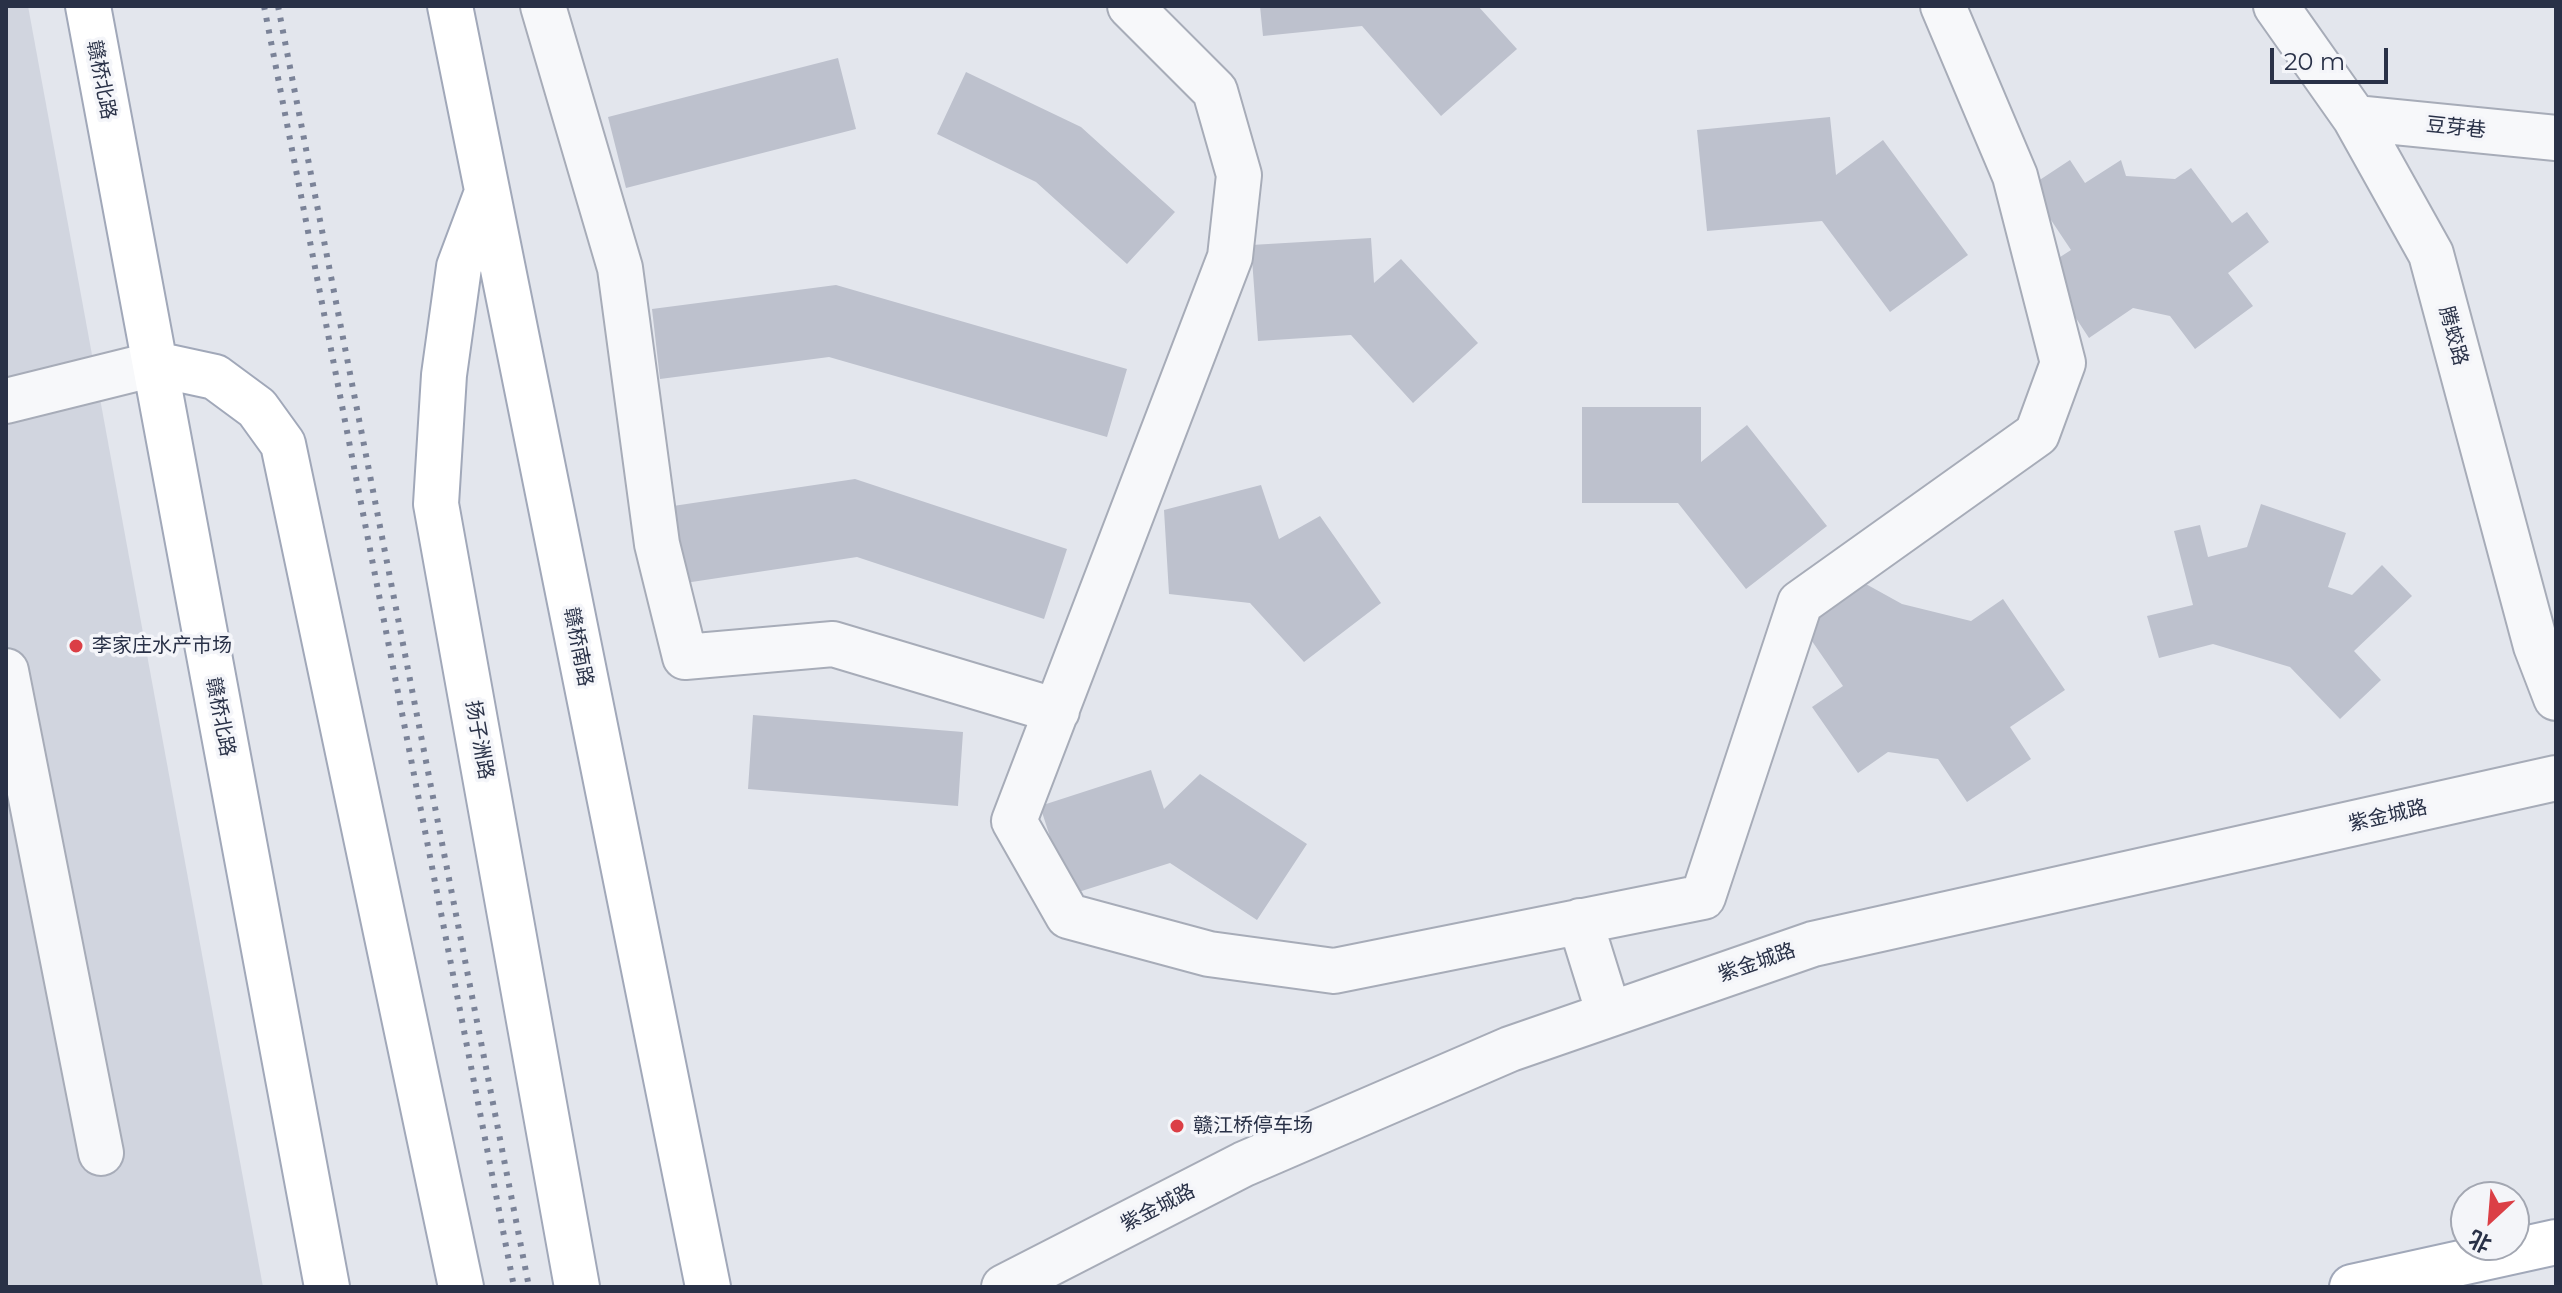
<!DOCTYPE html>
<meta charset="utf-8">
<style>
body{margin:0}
#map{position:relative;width:2562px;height:1293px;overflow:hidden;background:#e3e6ed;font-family:Montserrat,"Noto Sans SC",sans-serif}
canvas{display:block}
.frame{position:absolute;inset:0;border:8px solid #293147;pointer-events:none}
.north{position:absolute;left:2450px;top:1181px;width:80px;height:80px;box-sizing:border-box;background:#f4f5f9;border:2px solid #a3a7b2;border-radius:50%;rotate:206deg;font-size:22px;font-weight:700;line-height:32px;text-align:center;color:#293147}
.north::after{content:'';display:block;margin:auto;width:28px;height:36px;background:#db3f46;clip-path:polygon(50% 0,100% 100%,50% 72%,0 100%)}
.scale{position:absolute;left:2270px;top:48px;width:118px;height:36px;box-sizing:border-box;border:4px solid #293147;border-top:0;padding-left:10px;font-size:24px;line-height:28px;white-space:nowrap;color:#293147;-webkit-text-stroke:6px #f4f5f9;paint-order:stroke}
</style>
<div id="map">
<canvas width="2562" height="1293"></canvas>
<div class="frame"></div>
<div class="north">北</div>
<div class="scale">20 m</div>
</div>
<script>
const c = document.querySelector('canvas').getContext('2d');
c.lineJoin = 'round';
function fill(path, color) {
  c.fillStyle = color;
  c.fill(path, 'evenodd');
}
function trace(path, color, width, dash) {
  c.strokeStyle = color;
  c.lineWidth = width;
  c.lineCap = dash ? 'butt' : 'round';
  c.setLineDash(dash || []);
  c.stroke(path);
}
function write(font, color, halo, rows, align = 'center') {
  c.font = font + ' Montserrat,"Noto Sans SC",sans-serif';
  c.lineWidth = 7;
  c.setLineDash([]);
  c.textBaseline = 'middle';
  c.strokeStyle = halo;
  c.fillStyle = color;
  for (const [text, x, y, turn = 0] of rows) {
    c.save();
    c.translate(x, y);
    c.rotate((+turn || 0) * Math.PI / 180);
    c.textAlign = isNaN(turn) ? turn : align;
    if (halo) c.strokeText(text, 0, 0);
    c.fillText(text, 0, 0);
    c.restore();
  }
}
const built = new Path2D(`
 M6,6H28L263,1287H6Z`);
const building = new Path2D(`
 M1260,6H1478L1517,49L1441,116L1362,26L1263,36Z
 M838,58L856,129L626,188L608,117Z
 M966,72L1081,127L1175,212L1127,264L1036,182L937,134Z
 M1830,117L1836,175L1883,140L1968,255L1890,312L1822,221L1707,231L1697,130Z
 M2070,160L2085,183L2121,160L2126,176L2175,179L2191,168L2232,223L2247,212L2269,242L2228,273L2253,306L2195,349L2170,316L2133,308L2089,338L2043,268L2071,250L2029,187Z
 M1371,238L1374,283L1401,259L1478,343L1413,403L1351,335L1258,341L1251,245Z
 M836,285L1127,369L1107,437L829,357L660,379L652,309Z
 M1582,407H1701V462L1747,425L1827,526L1746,589L1678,503H1582Z
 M855,479L1067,549L1044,619L857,557L685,583L673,506Z
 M1261,485L1279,539L1320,516L1381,603L1304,662L1250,603L1169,594L1164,510Z
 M2261,504L2346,533L2328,587L2352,595L2382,565L2412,596L2354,651L2381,680L2340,719L2290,667L2213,644L2159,658L2147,616L2193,605L2174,531L2200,525L2208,557L2247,547Z
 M1855,578L1902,604L1971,621L2003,599L2065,690L2010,727L2031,759L1967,802L1938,759L1888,752L1858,773L1812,707L1843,686L1796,618Z
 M753,715L963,732L958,806L748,789Z
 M1151,770L1164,809L1200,774L1307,844L1257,920L1170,863L1069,895L1040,806Z`);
const minor = new Path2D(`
 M543,6L620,268L657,544L685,657L833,644L1057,711
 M1130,6L1215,91L1239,175L1230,257L1014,821L1068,916L1209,954L1334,971L1703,897L1800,603L2037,434L2063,363L2015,176L1943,6
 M2276,6L2355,118L2431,254L2536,646L2556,698
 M2355,118L2556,138
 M6,401L155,364
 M6,671L101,1153
 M1580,921L1609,1014
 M1004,1287L1244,1164L1510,1049L1813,944L2556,778`);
const major = new Path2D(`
 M88,6L327,1287
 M450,6L708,1287
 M486,195L459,267L444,375L436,504L577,1287
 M155,364L215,377L257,408L283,444L461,1287
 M2352,1287L2556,1242`);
const rail = new Path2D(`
 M264,6L514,1287
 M278,6L529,1287`);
const markers = [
 [76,646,8,"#db3f46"],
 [1177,1126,8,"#db3f46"]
];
const streetNames = [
 ["赣桥北路",101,80,79],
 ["豆芽巷",2456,128,6],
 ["腾蛟路",2453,336,75],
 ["赣桥南路",578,647,79],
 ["赣桥北路",220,717,79],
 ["扬子洲路",479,740,80],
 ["紫金城路",2388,816,-13],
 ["紫金城路",1757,963,-19],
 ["紫金城路",1158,1208,-27]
];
const poiNames = [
 ["李家庄水产市场",92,646],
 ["赣江桥停车场",1193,1126]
];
fill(built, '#d1d5df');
fill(building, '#bdc1cd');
trace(minor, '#a7acb8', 48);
trace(major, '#a1a8b9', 48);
trace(minor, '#f7f8fa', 44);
trace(major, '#fff', 44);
trace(rail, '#7b8398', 6, [4, 8]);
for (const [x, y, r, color] of markers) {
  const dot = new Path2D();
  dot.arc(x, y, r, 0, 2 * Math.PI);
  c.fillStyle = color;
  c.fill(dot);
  trace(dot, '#f4f5f9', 3);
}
write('20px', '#293147', '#f4f5f9', streetNames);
write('20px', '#293147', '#f4f5f9', poiNames, 'left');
</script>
